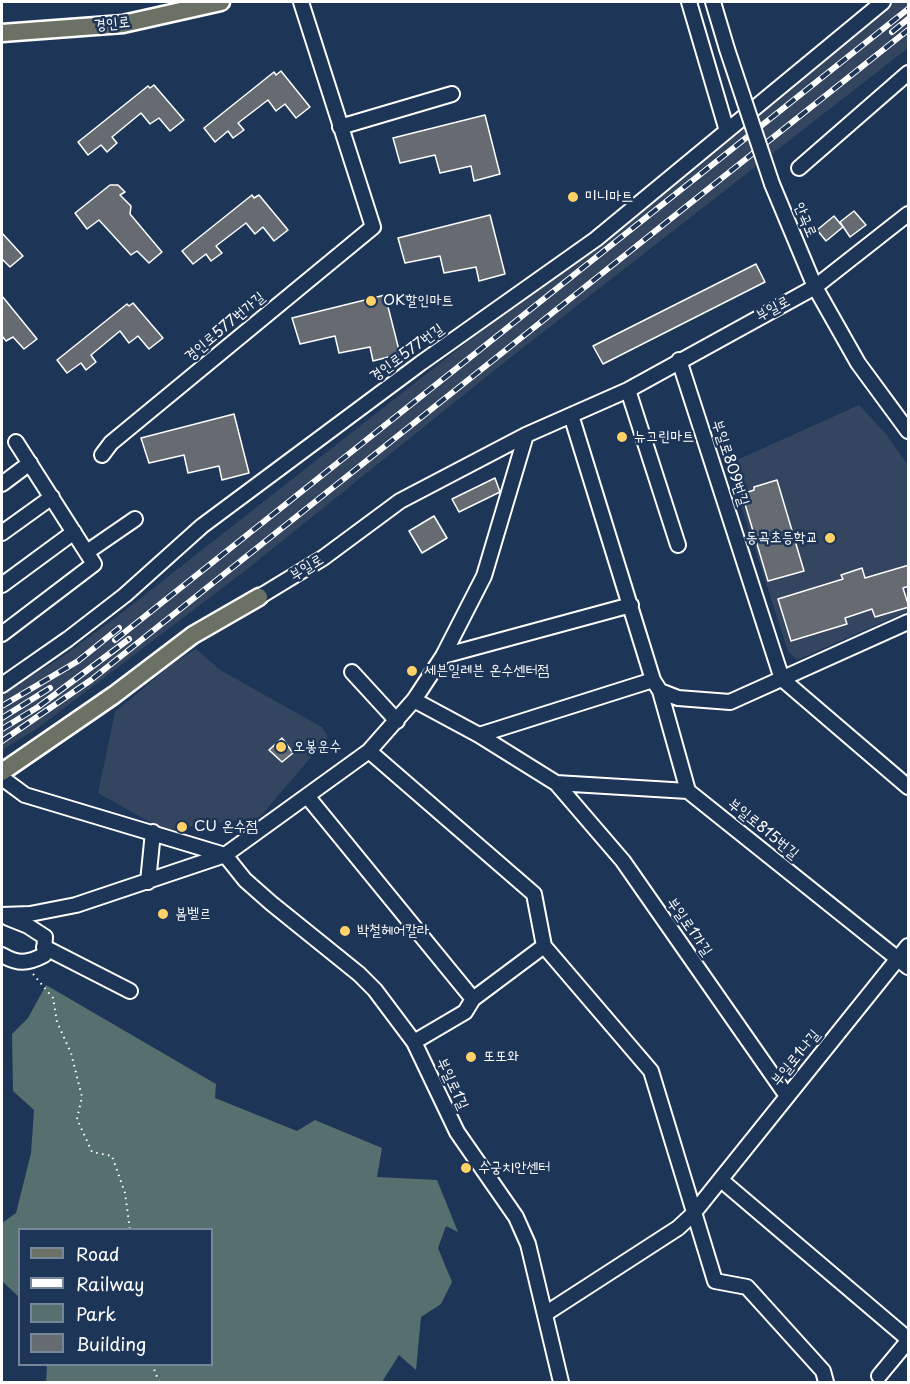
<!DOCTYPE html>
<meta charset="utf-8">
<style>
body{margin:0}
#map{position:relative;width:910px;height:1384px;overflow:hidden;background:#1d3557;font-family:"Playpen Sans",sans-serif}
canvas{display:block}
.frame{position:absolute;inset:0;border:3px solid #fff;pointer-events:none}
.legend{position:absolute;left:18px;top:1228px;width:195px;height:138px;box-sizing:border-box;background:#1d3557;border:2px solid #77869a;margin:0;padding:8px 10px;list-style:none;font-size:18px;color:#fff}
.legend li{display:flex;align-items:center;gap:12px;height:30px}
.legend b{width:30px;border:2px solid #77869a}
</style>
<div id="map">
<canvas width="910" height="1384"></canvas>
<div class="frame"></div>
<ul class="legend">
<li><b style="height:8px;background:#6b7165"></b>Road</li>
<li><b style="height:8px;background:#fff"></b>Railway</li>
<li><b style="height:16px;background:#55706e"></b>Park</li>
<li><b style="height:16px;background:#656b71"></b>Building</li>
</ul>
</div>
<script>
const c = document.querySelector('canvas').getContext('2d');
c.lineJoin = 'round';
function fill(path, color) {
  c.fillStyle = color;
  c.fill(path, 'evenodd');
}
function trace(path, color, width, dash) {
  c.strokeStyle = color;
  c.lineWidth = width;
  c.lineCap = dash ? 'butt' : 'round';
  c.setLineDash(dash || []);
  c.stroke(path);
}
function write(font, color, halo, rows, align = 'center') {
  c.font = font + ' "Playpen Sans","Poor Story",sans-serif';
  c.lineWidth = 5;
  c.setLineDash([]);
  c.textBaseline = 'middle';
  c.strokeStyle = halo;
  c.fillStyle = color;
  for (const [text, x, y, turn = 0] of rows) {
    c.save();
    c.translate(x, y);
    c.rotate((+turn || 0) * Math.PI / 180);
    c.textAlign = isNaN(turn) ? turn : align;
    if (halo) c.strokeText(text, 0, 0);
    c.fillText(text, 0, 0);
    c.restore();
  }
}
const built = new Path2D(`
 M893,2H908V48L501,365L246,570L38,728L2,750V694L59,659L119,615L476,335Z
 M859,405L886,434L908,465V611L797,660L788,652L728,464Z
 M196,649L220,670L322,727L328,737L260,817L164,830L98,793L115,712L172,664Z`);
const green = new Path2D(`
 M46,985L216,1084L215,1098L297,1131L315,1120L382,1148L377,1177L437,1180L458,1232L446,1226L438,1248L452,1282L441,1304L421,1317L416,1370L399,1355L382,1382H46L47,1367L44,1365L212,1364V1230H20L19,1297L2,1281V1223L16,1213L31,1153L34,1110L13,1091L12,1034L28,1018Z`);
const building = new Path2D(`
 M281,71L310,107L296,118L285,104L276,111L268,100L238,123L244,130L233,138L228,131L215,142L204,128L274,72L276,75Z
 M154,85L184,120L170,131L159,118L150,124L141,113L112,137L117,143L107,152L101,145L88,155L78,142L148,86L150,88Z
 M485,115L500,174L474,181L471,166L440,173L435,155L400,163L393,138Z
 M110,185H118L125,192L120,195L131,206L130,214L162,252L149,263L137,251L131,255L99,220L87,229L75,213Z
 M252,195L254,198L259,195L288,230L274,241L263,227L255,234L246,223L216,246L222,253L211,261L206,254L193,264L182,251Z
 M854,211L866,225L850,237L840,222Z
 M490,215L505,274L479,281L476,267L444,273L440,256L405,263L398,238Z
 M834,216L843,227L826,241L817,230Z
 M2,233L23,256L10,267L2,259Z
 M756,264L765,282L603,364L593,346Z
 M385,295L400,354L373,361L370,347L339,353L335,336L300,344L292,318Z
 M2,296L37,339L24,349L13,337L6,341L2,336Z
 M133,303L163,338L149,349L138,336L129,343L120,331L91,355L96,362L86,370L81,363L67,373L57,360L127,304L129,306Z
 M234,414L249,473L222,480L219,466L188,473L184,455L149,463L141,438Z
 M495,478L500,492L459,512L452,499Z
 M777,480L804,571L768,581L742,494L754,490V487Z
 M434,516L447,538L422,553L409,531Z
 M909,565V586L903,588L909,607L875,617L872,609L845,618L847,624L791,641L778,599L843,579L841,575L862,568L865,578Z
 M282,738L293,753L282,762L269,750Z`);
const path = new Path2D(`
 M33,974L53,998L57,1022L71,1053L82,1097L77,1119L92,1152L112,1156L125,1193L130,1230
 M152,1364L159,1382`);
const minor = new Path2D(`
 M689,2L727,131
 M713,2L727,49
 M340,127L452,94
 M799,168L908,73
 M772,184L815,287L858,363L908,431
 M679,360L782,679L908,787
 M628,390L678,545
 M571,415L653,680L660,691L688,791L908,967
 M102,455L111,443L373,227L301,2
 M2,484L30,463
 M2,533L52,497
 M87,552L135,519
 M2,585L74,532
 M259,597L323,558L400,501L526,435L628,390L815,287L908,214
 M2,634L94,564L16,442
 M443,656L631,605
 M352,672L397,721
 M2,685L68,639L125,595L202,526L421,363L596,239L883,2
 M660,691L678,698L730,702L908,622
 M414,700L479,735L556,783L688,791
 M479,735L653,680
 M369,751L534,894L544,946L651,1071L715,1281L747,1287L823,1371L826,1382
 M2,778L25,795L225,855L245,880L271,903L359,974L375,990L414,1042L457,1132L516,1217L528,1244L561,1382
 M556,783L623,861L787,1096
 M307,796L473,999
 M148,882L153,832
 M2,915L30,914L76,905L225,855L369,751L414,700L443,656L484,576L526,435
 M44,947L130,991
 M2,955C18,964 27,964 44,955L45,937L28,926L8,918
 M414,1042L465,1012L473,999L544,946
 M721,1180L908,1339
 M545,1314L678,1228L692,1215L908,946
 M879,1376L908,1341`);
const major = new Path2D(`
 M2,33L123,24L221,2
 M2,772L114,695L193,635L259,597`);
const rail = new Path2D(`
 M892,32L908,19
 M115,640L908,9
 M2,706L78,661L119,628
 M2,718L50,688
 M2,729L38,707L129,639
 M2,741L91,680L908,30`);
const minorBridge = new Path2D(`
 M727,49L772,184`);
const markers = [
 [573,197,6,"#ffd166"],
 [371,301,6,"#ffd166"],
 [622,437,6,"#ffd166"],
 [830,538,6,"#ffd166"],
 [412,671,6,"#ffd166"],
 [281,747,6,"#ffd166"],
 [182,827,6,"#ffd166"],
 [163,914,6,"#ffd166"],
 [345,931,6,"#ffd166"],
 [471,1057,6,"#ffd166"],
 [466,1168,6,"#ffd166"]
];
const streetNames = [
 ["경인로",112,24,-6],
 ["안곡로",805,220,67],
 ["부일로",773,309,-28],
 ["경인로577번가길",225,327,-40],
 ["경인로577번길",407,353,-36],
 ["부일로809번길",730,463,72],
 ["부일로",307,568,-32],
 ["부일로815번길",763,829,39],
 ["부일로1가길",689,927,55],
 ["부일로1나길",796,1058,-51],
 ["부일로1길",452,1084,65]
];
const poiNames = [
 ["미니마트",585,197],
 ["OK할인마트",383,301],
 ["뉴그린마트",634,437],
 ["동곡초등학교",818,538,"right"],
 ["세븐일레븐 온수센터점",424,671],
 ["오봉운수",293,747],
 ["CU 온수점",194,827],
 ["봄벨르",175,914],
 ["박철헤어칼라",357,931],
 ["또또와",483,1057],
 ["수궁치안센터",478,1168]
];
fill(built, '#33455f');
fill(green, '#55706e');
fill(building, '#656b71');
trace(building, '#fff', 1.5);
trace(minor, '#fff', 18);
trace(major, '#fff', 21);
trace(path, '#fff', 2, [1.5, 4.5]);
trace(minor, '#1d3557', 14);
trace(major, '#6b7165', 16);
trace(rail, '#fff', 6);
trace(rail, '#1d3557', 4, [11]);
trace(minorBridge, '#fff', 18, []);
trace(minorBridge, '#1d3557', 14);
for (const [x, y, r, color] of markers) {
  const dot = new Path2D();
  dot.arc(x, y, r, 0, 2 * Math.PI);
  c.fillStyle = color;
  c.fill(dot);
  trace(dot, '#1d3557', 2);
}
write('15px', '#fff', '#1d3557', streetNames);
write('15px', '#fff', '#1d3557', poiNames, 'left');
</script>
